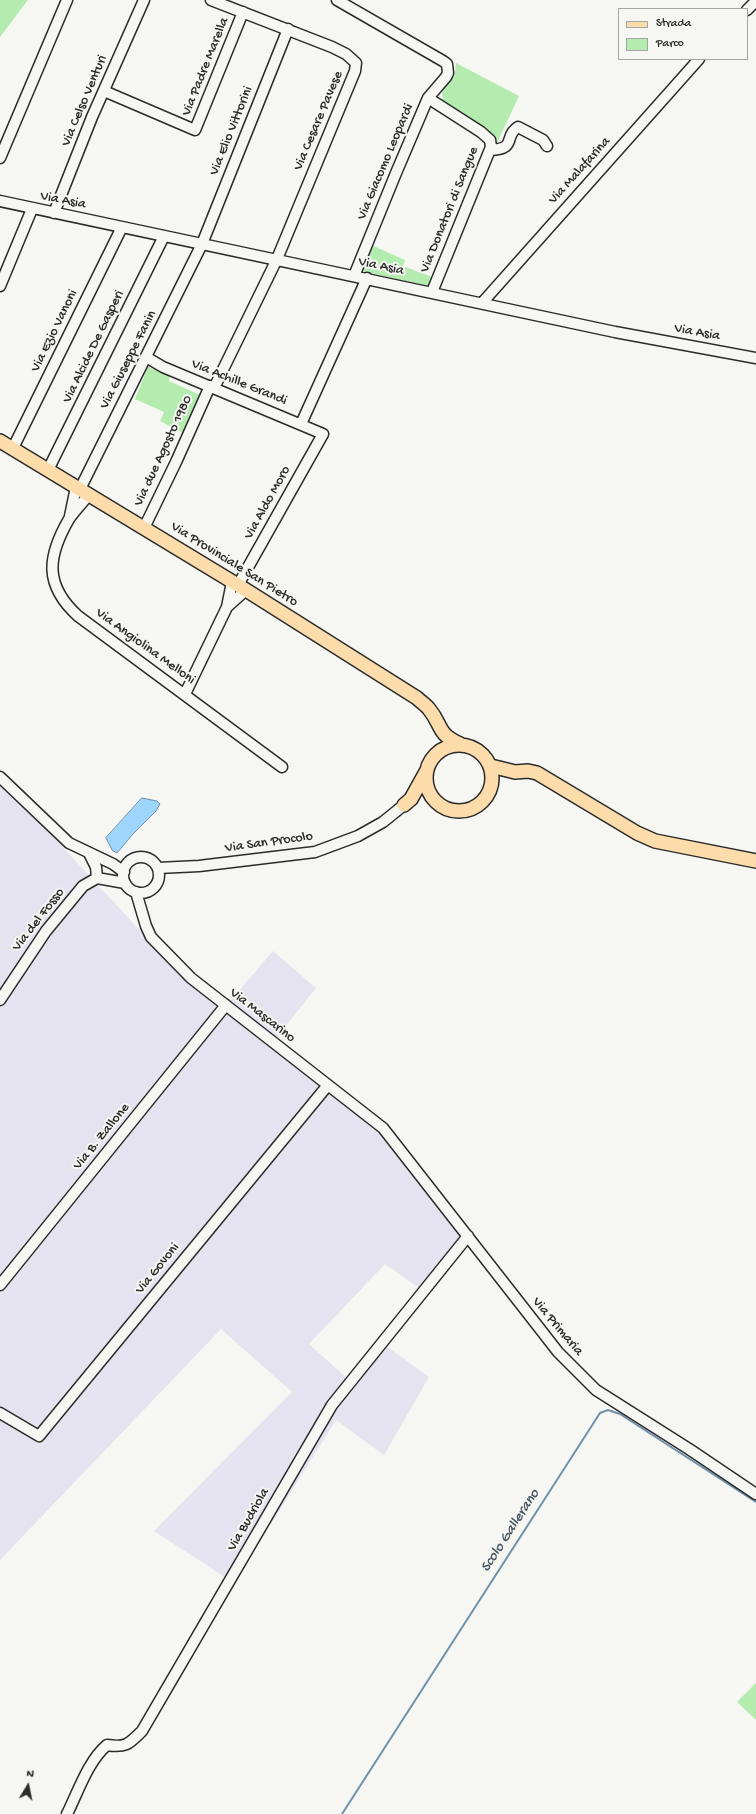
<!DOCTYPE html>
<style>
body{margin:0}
#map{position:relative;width:756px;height:1814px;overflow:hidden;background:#f6f6f2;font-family:"Gochi Hand",sans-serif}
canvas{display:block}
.legend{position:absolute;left:618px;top:8px;width:130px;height:52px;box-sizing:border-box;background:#f6f6f2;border:1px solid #a5a5a2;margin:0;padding:5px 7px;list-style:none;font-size:12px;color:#2b2b2b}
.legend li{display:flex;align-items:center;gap:8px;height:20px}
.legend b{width:20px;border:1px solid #a5a5a2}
.north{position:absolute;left:8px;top:1766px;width:40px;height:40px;-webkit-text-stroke:3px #f6f6f2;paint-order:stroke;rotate:10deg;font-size:11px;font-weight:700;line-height:16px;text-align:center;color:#2b2b2b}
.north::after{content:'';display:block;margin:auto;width:14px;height:18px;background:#2b2b2b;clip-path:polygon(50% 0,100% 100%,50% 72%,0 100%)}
</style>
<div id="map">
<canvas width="756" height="1814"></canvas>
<ul class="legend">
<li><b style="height:5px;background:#fddcac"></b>Strada</li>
<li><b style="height:11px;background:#b4ecb0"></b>Parco</li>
</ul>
<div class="north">N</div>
</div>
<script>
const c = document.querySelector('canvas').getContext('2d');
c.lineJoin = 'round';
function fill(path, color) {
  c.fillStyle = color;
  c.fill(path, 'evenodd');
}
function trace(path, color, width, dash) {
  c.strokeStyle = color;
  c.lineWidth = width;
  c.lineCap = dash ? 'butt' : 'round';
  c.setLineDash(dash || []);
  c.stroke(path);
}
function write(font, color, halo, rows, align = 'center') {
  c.font = font + ' "Gochi Hand",sans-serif';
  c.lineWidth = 4;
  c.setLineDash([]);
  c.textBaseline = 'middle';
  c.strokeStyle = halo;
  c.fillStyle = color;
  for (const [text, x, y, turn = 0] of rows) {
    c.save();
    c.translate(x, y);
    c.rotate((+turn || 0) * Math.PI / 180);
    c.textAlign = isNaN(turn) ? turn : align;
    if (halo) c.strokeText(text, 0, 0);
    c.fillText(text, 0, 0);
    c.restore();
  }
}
const built = new Path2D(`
 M0,780L162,954L227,1005L273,951L316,988L272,1043L386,1131L472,1235L426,1293L385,1264L309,1344L350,1381L382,1343L429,1377L384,1455L336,1420L234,1583L154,1531L292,1392L221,1329L0,1560Z`);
const green = new Path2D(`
 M0,0H28L0,37Z
 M456,63L519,96L497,143L493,135L443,102L442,92L455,75Z
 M371,245L405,260L403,266L432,277L428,286L361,271Z
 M148,367L170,375L169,381L200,395L183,433L160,421L164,412L135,399Z
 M756,1683V1720L737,1702Z`);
const water = new Path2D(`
 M142,798L157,801L160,804L156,811L132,835L117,853L112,850L106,838Z`);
const stream = new Path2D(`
 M342,1814L600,1413L608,1410L620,1414L756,1502`);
const minor = new Path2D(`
 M211,0L332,47L346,54L356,63L355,71L277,259L214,388
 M337,0L443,61L447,64L448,73L446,77L428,98L396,173L354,276
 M747,10L756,1
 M104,91L195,130L243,12
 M428,98L481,132L490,140L491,147L432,292
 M490,150C518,149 503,136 518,127L543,140L547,146
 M0,158L67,0
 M0,201L615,332L756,358
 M54,213L92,117L144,0
 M0,286L32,209
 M482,303L699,59
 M146,357L163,367L323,434L238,585
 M301,424L367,278
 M13,448L122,227
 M48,470L164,236
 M80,489L202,244L288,29
 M89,494C83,503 75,510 69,519C47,557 44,585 78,616L282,767
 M70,516L76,487
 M144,528L176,462L210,386
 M232,582L227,607L246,590
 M185,694L227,607
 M0,777L69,843L113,864L124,872
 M89,853L96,867L97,878
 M123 875a18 18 0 1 1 36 0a18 18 0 1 1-36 0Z
 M158,868L199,866L315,852L358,836L383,822L404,805
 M136,892L146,926L151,937L191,978L383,1128L558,1352L596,1390L689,1449L756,1494
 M0,1000L46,931L83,886L97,878L125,883
 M0,1285L226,1005
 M0,1413L39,1436L328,1085
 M67,1814C78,1792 88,1761 107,1745C126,1748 129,1744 142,1731L332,1405L468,1236`);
const major = new Path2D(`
 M0,441L246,590L417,698C421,702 426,705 429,709C443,726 436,733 460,744
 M426 778a33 33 0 1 1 66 0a33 33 0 1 1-66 0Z
 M491,766L515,772L528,771L537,773L637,833L655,841L756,861
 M404,805L411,799L426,772`);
const streetNames = [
 ["Via Padre Marella",206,67,-68],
 ["Via Celso Venturi",85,101,-67],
 ["Via Cesare Pavese",319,121,-67],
 ["Via Elio Vittorini",232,131,-68],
 ["Via Giacomo Leopardi",386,162,-67],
 ["Via Malafarina",580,171,-48],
 ["Via Asia",63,201,11],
 ["Via Donatori di Sangue",450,210,-68],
 ["Via Asia",381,267,12],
 ["Via Ezio Vanoni",55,331,-64],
 ["Via Asia",697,333,10],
 ["Via Alcide De Gasperi",94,347,-64],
 ["Via Giuseppe Fanin",129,360,-63],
 ["Via Achille Grandi",239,383,22],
 ["Via due Agosto 1980",164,451,-65],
 ["Via Aldo Moro",268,503,-61],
 ["Via Provinciale San Pietro",234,565,32],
 ["Via Angiolina Melloni",145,647,36],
 ["Via San Procolo",269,843,-8],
 ["Via del Fosso",39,920,-52],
 ["Via Mascarino",262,1016,38],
 ["Via B. Zallone",102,1137,-51],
 ["Via Govoni",158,1269,-51],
 ["Via Primaria",557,1327,50],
 ["Via Budriola",249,1520,-60]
];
const waterNames = [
 ["Scolo Gallerano",511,1531,-57]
];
fill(built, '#e4e3ef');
fill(green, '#b4ecb0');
fill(water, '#9dd5fd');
trace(water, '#6f91a9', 1);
trace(stream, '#6f91a9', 2);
trace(minor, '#2b2b2b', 13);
trace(major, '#2b2b2b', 16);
trace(minor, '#f6f6f2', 10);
trace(major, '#fddcac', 13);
write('14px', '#2b2b2b', '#f6f6f2', streetNames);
write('italic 15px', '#485660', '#f6f6f2', waterNames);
</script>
